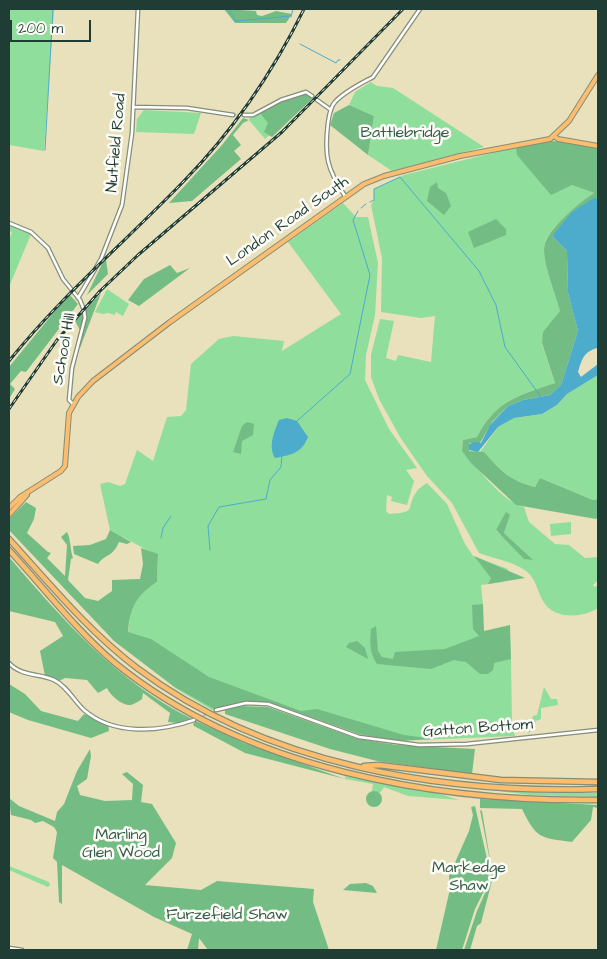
<!DOCTYPE html>
<style>
body{margin:0}
#map{position:relative;width:607px;height:959px;overflow:hidden;background:#e9e0bc;font-family:"Architects Daughter",sans-serif}
canvas{display:block}
.frame{position:absolute;inset:0;border:10px solid #1f3d34;pointer-events:none}
.scale{position:absolute;left:10px;top:20px;width:81px;height:22px;box-sizing:border-box;border:2px solid #1f3d34;border-top:0;padding-left:6px;font-size:15px;line-height:18px;white-space:nowrap;color:#1f3d34;-webkit-text-stroke:4px #fdfcf7;paint-order:stroke}
</style>
<div id="map">
<canvas width="607" height="959"></canvas>
<div class="frame"></div>
<div class="scale">200 m</div>
</div>
<script>
const c = document.querySelector('canvas').getContext('2d');
c.lineJoin = 'round';
function fill(path, color) {
  c.fillStyle = color;
  c.fill(path, 'evenodd');
}
function trace(path, color, width, dash) {
  c.strokeStyle = color;
  c.lineWidth = width;
  c.lineCap = dash ? 'butt' : 'round';
  c.setLineDash(dash || []);
  c.stroke(path);
}
function write(font, color, halo, rows, align = 'center') {
  c.font = font + ' "Architects Daughter",sans-serif';
  c.lineWidth = 5;
  c.setLineDash([]);
  c.textBaseline = 'middle';
  c.strokeStyle = halo;
  c.fillStyle = color;
  for (const [text, x, y, turn = 0] of rows) {
    c.save();
    c.translate(x, y);
    c.rotate((+turn || 0) * Math.PI / 180);
    c.textAlign = isNaN(turn) ? turn : align;
    if (halo) c.strokeText(text, 0, 0);
    c.fillText(text, 0, 0);
    c.restore();
  }
}
const green = new Path2D(`
 M9,9H54L44,151L9,145Z
 M371,82L377,86L393,88L484,147L392,171L368,155L374,116L349,105L355,92Z
 M307,93L312,99L265,139L249,120L250,116L285,99Z
 M144,110L201,113L194,134L136,132L137,119Z
 M516,147L572,185L594,193C581,202 550,227 545,242C540,258 556,295 561,311L542,344L555,383C518,396 496,400 477,437L463,440L462,450C477,467 502,502 524,507L529,522L555,544L569,545L585,558L598,557V580L593,585L595,587L598,585V608C583,618 553,620 543,601C537,591 536,578 526,571C512,561 495,559 479,553L452,503L427,476L400,437L379,399L371,377V355L380,319L394,321L386,358L396,361L398,355L431,362L435,316L421,318L381,312L382,258L371,205L374,200V189L404,175ZM510,515L504,533L532,560L496,531Z
 M343,203L356,217H368L378,263L375,315L366,355L365,380L389,429L417,468L406,470L414,481L407,505L391,501L392,497L387,495L386,511L389,514C420,512 404,509 417,491C419,488 424,485 427,483L447,504L465,544L473,556L508,569L503,582L481,585L483,604L472,606L479,636L474,656L511,659L512,724L515,736L395,741L359,734L268,702H240L212,710L175,688L125,631L128,632L133,597L157,582L158,556L110,530L100,484L108,482L120,486L125,484L137,450L153,461L167,417L181,416L186,410L191,364L219,339L233,336L284,341L282,351L341,314L288,242Z
 M9,225L31,234L9,287V240L12,232L9,231Z
 M107,289L129,304L123,316L116,312L115,315L108,313L103,314L95,312Z
 M598,375V499L593,500L540,478L535,487C509,480 502,472 484,452H480L498,427L514,418L542,414L557,405L567,394Z
 M571,522V534L551,536L550,524Z
 M544,687L551,699H557L558,705L541,708V719L536,721L528,735L533,716L537,715Z
 M345,776L444,795L459,800L408,796L384,787L380,793L372,791L373,784L345,779Z
 M483,789L545,793H598V797L529,795Z
 M9,866L49,882L50,885L48,887L9,870Z`);
const forest = new Path2D(`
 M224,9L256,11L257,15L262,16L276,11L292,14L286,23H235Z
 M307,93L312,99L272,137L264,132L268,123L260,113L285,99Z
 M349,105L374,116L368,155L330,125L334,113Z
 M243,118L249,120L243,123L233,135L241,145L234,151L241,159L192,201L169,203L222,145Z
 M552,141L598,146V199H594L552,236L567,251L568,293L578,331L561,385L550,395L523,400L508,406L492,422L480,443H469V451L484,452C502,472 509,480 535,487L540,478L593,500L598,499V517L596,519L516,505L471,463L462,451L463,440L477,437C496,400 518,396 555,383L542,343L543,332L560,311C556,294 540,258 545,243C550,227 580,202 594,193L572,185L551,195L517,155L516,147Z
 M437,182L438,188L446,193L451,206L444,215L427,201L430,187Z
 M496,219L506,229V235L474,248L468,232Z
 M106,260L108,274L87,295L103,262Z
 M170,265L177,273L190,268L139,306L128,300L144,279Z
 M101,293L80,348V330L75,321Z
 M69,294L78,304L26,372L21,371L10,384L15,389L9,399V367Z
 M247,422L254,424L253,435L242,441L241,454L233,452L242,426Z
 M26,502L36,508L34,519L27,533L48,552L51,553L47,558L65,576L67,545L61,537L67,532C71,539 70,550 73,558L71,559L68,580L85,598L98,601L112,591V580L140,579L143,564L141,548L158,554L157,582C136,595 130,608 128,632L151,639L209,677L301,711L317,709L404,735L435,739L395,741L359,734L268,702H240L214,709L173,686L114,641L9,530V519Z
 M506,512L510,515L504,533L533,560L524,559L496,530Z
 M110,530L131,542L127,544L119,542C113,557 105,554 98,564L74,554L73,546L90,545L106,539Z
 M474,556L525,578L488,584L491,578Z
 M9,557C63,620 116,681 192,719L177,723L168,722L170,713L143,693L142,699C139,701 134,704 131,705C122,706 110,695 107,688L98,693L87,680L65,678L59,681L45,676L40,651L63,636L55,622L9,611Z
 M483,604L484,631L510,625L511,659L494,663L493,670L488,674H480L466,662L459,661L454,660L431,669L377,664C369,653 370,641 371,629L376,626L378,651L382,657L393,659L395,652L445,649L479,636L473,629L472,605Z
 M357,641L365,648L368,659L346,647L349,643Z
 M9,684L25,694L41,711L78,721L84,714L108,724L109,731L91,738L28,720L9,712Z
 M242,706L268,707L358,739L397,745L475,749L472,774L377,761L330,749L225,714V709Z
 M196,721L244,743L345,779L245,753L194,726L193,724Z
 M90,749L91,756L87,779L77,786L80,795L105,801L132,800L133,784L122,774L127,772L143,785L141,802L152,804L176,843L172,858L145,885L201,890L217,881L314,889L313,902L329,950H208L199,938L198,950H187L192,934L154,917L62,865V904L59,902L57,862L53,858L57,832L54,827L43,821L35,823L31,820L11,815L9,798L19,806L55,821L57,812L64,804L77,771Z
 M366 799a8 8 0 1 1 16 0a8 8 0 1 1-16 0Z
 M480,799L598,805V808L593,807L591,820L572,842C540,838 536,838 522,809L480,808Z
 M475,806L488,863L489,881L475,909L462,950H436L450,889L449,876L469,831L473,815L471,807Z
 M480,810L482,811L493,877L481,923L477,926L470,950H464L477,911L490,882L491,866Z
 M366,883L373,886L377,893L343,890L350,884Z`);
const water = new Path2D(`
 M594,198L598,199V348C584,351 582,359 578,372L581,377L598,364V375L567,394L557,405L542,414L514,418L498,427L478,452L469,450V444L475,442L481,443L490,425L508,406L523,400L550,395L561,385L578,331L568,293L567,251L552,236L572,212Z
 M287,418L297,421L308,437C302,453 291,455 275,458C268,446 274,432 279,420Z`);
const stream = new Path2D(`
 M228,9L236,21L290,16
 M291,17L293,9
 M300,44L336,63L338,60H340
 M45,150L53,9
 M370,202L374,200V189L400,177L479,271L496,305L505,347L541,397
 M361,208L366,204
 M297,421L350,374L370,275L353,220L358,211
 M161,538L163,528L171,516
 M210,550L208,526L219,507L266,499L270,480L281,467L282,456`);
const minorTunnel = new Path2D(`
 M233,115H244
 M194,720L216,710`);
const minor = new Path2D(`
 M317,100L331,110
 M134,107L187,108L233,115
 M244,115H253L281,100L306,92L312,96
 M345,196C327,169 324,156 328,123C329,116 330,107 335,102C345,91 362,83 373,77L420,9
 M9,223L31,232L48,248L63,279L80,300L84,310L85,318L72,368L69,400L73,404
 M78,298L101,259L122,205L132,133L138,9
 M9,663C22,677 39,673 54,680C67,686 74,701 84,710C114,736 159,732 194,720
 M216,710L246,703L268,704L359,737L419,745L467,744L598,730
 M9,948L22,950`);
const major = new Path2D(`
 M554,136L558,139L598,146
 M9,508L20,497L61,471L65,466L69,413L78,397L93,381L170,322L364,184L384,176L460,156L550,139L569,121L598,75
 M9,515L27,495`);
const highway = new Path2D(`
 M9,539C50,584 88,631 137,668C266,765 441,794 598,789
 M9,550C44,588 75,629 115,663C245,769 435,802 598,800
 M364,766L379,765L501,780L598,782`);
const rail = new Path2D(`
 M9,361C62,295 125,242 183,182C233,131 273,72 304,9
 M9,409L57,340L100,291L138,255L282,132L403,9`);
const parkNames = [
 ["Battlebridge",405,134],
 ["Marling",121,836],
 ["Glen Wood",121,854],
 ["Markedge",469,869],
 ["Shaw",469,887],
 ["Furzefield Shaw",227,916]
];
const streetNames = [
 ["Nutfield Road",117,143,-85],
 ["London Road South",288,222,-35],
 ["School Hill",65,349,-80],
 ["Gatton Bottom",478,729,-4]
];
fill(green, '#8fde9c');
fill(forest, '#73bd84');
fill(water, '#4dabcc');
trace(stream, '#4dabcc', 1);
trace(minorTunnel, '#c1bfa1', 2.5, [2.5, 1]);
trace(minor, '#848e78', 5);
trace(major, '#848e78', 6);
trace(highway, '#848e78', 7);
trace(minor, '#fff', 2.5);
trace(major, '#fcbd6f', 4);
trace(highway, '#fcbd6f', 4.5);
trace(rail, '#1f3d34', 3);
trace(rail, '#fdfcf7', 1, [4]);
write('16px', '#355d49', '#fdfcf7', parkNames);
write('16px', '#1f3d34', '#fdfcf7', streetNames);
</script>
